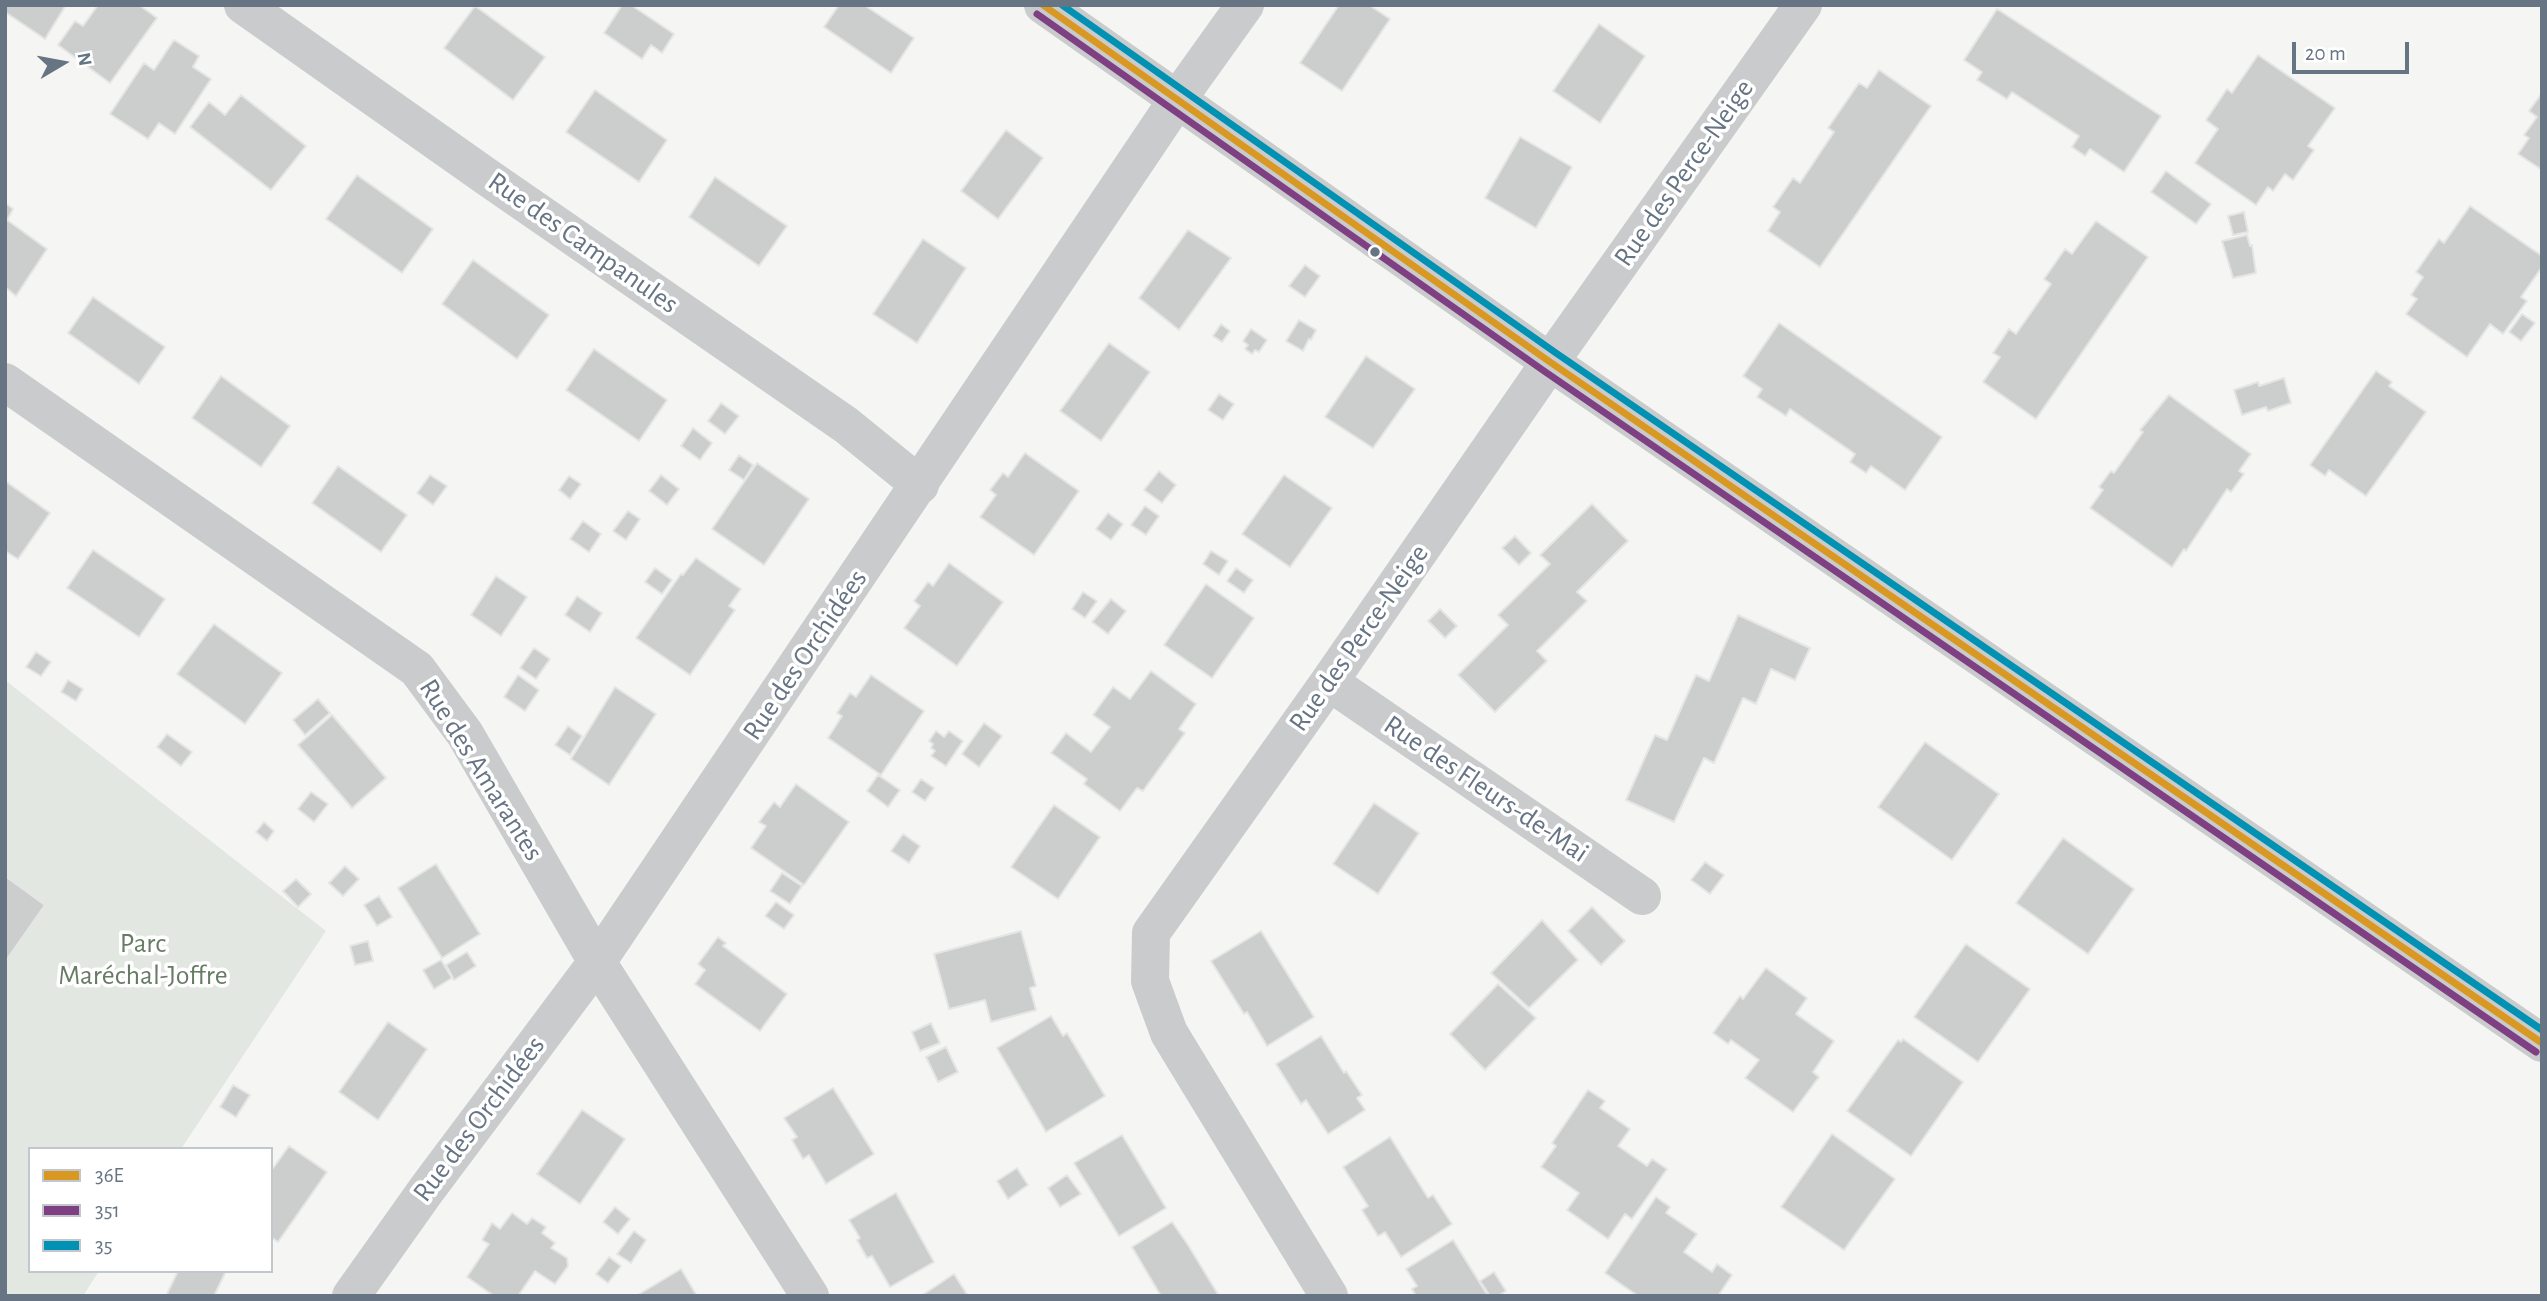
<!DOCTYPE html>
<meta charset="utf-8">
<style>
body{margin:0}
#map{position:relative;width:2547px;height:1301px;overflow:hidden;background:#f5f6f4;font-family:"Alegreya Sans",sans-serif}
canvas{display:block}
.frame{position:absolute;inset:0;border:7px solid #667484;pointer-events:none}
.legend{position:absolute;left:28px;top:1147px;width:245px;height:126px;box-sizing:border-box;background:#fff;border:2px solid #c2c7ce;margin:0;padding:9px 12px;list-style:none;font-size:21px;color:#667484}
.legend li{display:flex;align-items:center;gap:14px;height:35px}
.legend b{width:35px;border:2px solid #c2c7ce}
.north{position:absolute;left:28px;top:28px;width:70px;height:70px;-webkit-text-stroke:5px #fff;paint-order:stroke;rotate:80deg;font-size:19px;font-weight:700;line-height:28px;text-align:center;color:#667484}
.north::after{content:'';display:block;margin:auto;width:24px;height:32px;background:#667484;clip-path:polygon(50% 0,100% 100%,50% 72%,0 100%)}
.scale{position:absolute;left:2292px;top:42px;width:117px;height:32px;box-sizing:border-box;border:4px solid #667484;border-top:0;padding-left:9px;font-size:21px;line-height:24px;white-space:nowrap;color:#667484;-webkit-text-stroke:5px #fff;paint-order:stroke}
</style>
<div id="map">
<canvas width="2547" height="1301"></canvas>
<div class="frame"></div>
<ul class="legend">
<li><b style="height:9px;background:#d99821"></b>36E</li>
<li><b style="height:9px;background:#7e4082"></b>351</li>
<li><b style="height:9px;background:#0091b3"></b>35</li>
</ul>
<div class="north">N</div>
<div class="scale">20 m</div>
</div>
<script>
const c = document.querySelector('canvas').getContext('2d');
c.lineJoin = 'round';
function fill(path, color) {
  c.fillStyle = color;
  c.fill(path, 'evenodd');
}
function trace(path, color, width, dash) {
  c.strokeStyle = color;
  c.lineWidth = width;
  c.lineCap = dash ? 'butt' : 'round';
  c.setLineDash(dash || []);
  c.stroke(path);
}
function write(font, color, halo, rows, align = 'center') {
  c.font = font + ' "Alegreya Sans",sans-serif';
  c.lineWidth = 7;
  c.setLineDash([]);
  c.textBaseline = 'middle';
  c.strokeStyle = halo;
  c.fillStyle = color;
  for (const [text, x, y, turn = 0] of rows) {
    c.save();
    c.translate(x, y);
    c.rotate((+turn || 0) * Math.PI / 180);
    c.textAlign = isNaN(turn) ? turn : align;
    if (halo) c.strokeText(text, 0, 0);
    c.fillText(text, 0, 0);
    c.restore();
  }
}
const green = new Path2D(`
 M5,680L326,931L181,1149H30V1271H99L83,1296H5Z`);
const building = new Path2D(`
 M6,5H66L45,39L5,12Z
 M98,5H139L157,18L110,83L58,45L75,21L83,26Z
 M622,5H631L674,34L662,53L651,45L642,59L604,33Z
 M839,5H864L914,38L891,73L824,27Z
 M1339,5H1369L1390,19L1342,91L1300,63Z
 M475,6L545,57L513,100L444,48Z
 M1997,9L2161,116L2124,172L2090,149L2085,156L2072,147L2079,136L2012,92L2007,99L1977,80L1982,72L1964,60Z
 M1599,24L1645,56L1600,123L1553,91Z
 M174,40L199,56L193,67L211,79L175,134L159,123L148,139L110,114L144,63L154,70Z
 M2258,55L2335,108L2308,146L2314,150L2293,180L2285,174L2273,191L2268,187L2256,205L2195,163L2218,129L2206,120L2227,89L2232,93Z
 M1879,70L1931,106L1820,267L1768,231L1780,212L1773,207L1793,178L1800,183L1834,132L1828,128L1859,83L1867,88Z
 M595,90L667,140L639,182L566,132Z
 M2542,93V170L2518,154L2529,138L2524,135L2537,117L2529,111Z
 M241,95L306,146L271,190L190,127L209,102L225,115Z
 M1006,130L1043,158L998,219L961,191Z
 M1520,137L1572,167L1536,228L1485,198Z
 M2166,171L2211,204L2196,224L2151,192Z
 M357,175L433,229L402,273L326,219Z
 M715,177L787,226L759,266L689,217Z
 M5,203L13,209L7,220L47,249L16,296L5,287Z
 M2470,206L2542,256V267L2521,297L2527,301L2503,334L2490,324L2467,357L2406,314L2417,299L2411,295L2423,277L2416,272L2439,239L2444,243Z
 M2244,212L2248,232L2233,235L2228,216Z
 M2096,221L2148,257L2036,419L1983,382L2000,357L1993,353L2009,329L2016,334L2051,284L2044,279L2065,249L2072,254Z
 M1188,230L1231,258L1179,330L1139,298Z
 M2247,235L2250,246L2252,245L2256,273L2233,278L2222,241Z
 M923,239L966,268L917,343L873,314Z
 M473,260L549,315L517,359L442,304Z
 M1305,265L1320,276L1305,297L1289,286Z
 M93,297L165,347L139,384L68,333Z
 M2522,314L2535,323L2521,341L2509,332Z
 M1299,320L1316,330L1311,340L1309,339L1303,351L1286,341Z
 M1779,323L1942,437L1905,490L1871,466L1866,473L1850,462L1855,454L1790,409L1786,416L1757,397L1762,389L1743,376Z
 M1221,324L1230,331L1222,342L1213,336Z
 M1251,329L1267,340L1259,352L1255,350L1252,354L1245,349L1248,345L1243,341Z
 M1109,343L1150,372L1101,441L1060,411Z
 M594,349L667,400L639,441L566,390Z
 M1366,356L1415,389L1373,448L1325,417Z
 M2376,371L2392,382L2389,386L2426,412L2366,496L2329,470L2325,476L2310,465Z
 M221,376L290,426L261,467L192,418Z
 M2284,378L2291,403L2268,411L2266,407L2242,415L2234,390L2258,382L2259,386Z
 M1219,394L1234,404L1223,420L1208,410Z
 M2169,395L2251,454L2239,471L2244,474L2231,492L2227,489L2186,551L2184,549L2172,567L2090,508L2103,490L2099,487L2111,471L2114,473L2143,432L2140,430Z
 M721,403L739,416L725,434L708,421Z
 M693,428L712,443L700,460L681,446Z
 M1025,453L1079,491L1034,555L980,517L996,495L990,490L1003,473L1008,477Z
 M739,455L753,465L744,480L729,470Z
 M757,463L809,499L764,565L712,529Z
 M338,466L407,515L381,552L312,503Z
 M1159,471L1176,485L1162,503L1144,490Z
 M430,475L447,486L433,505L417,493Z
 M661,475L679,489L667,505L649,491Z
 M1284,475L1332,508L1290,567L1242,534Z
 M569,476L581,484L570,499L559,490Z
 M5,481L50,513L18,559L5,551Z
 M1592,504L1628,541L1577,592L1587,601L1537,651L1547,661L1495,712L1458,675L1508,625L1498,615L1550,564L1540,555Z
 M1145,506L1159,516L1146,535L1131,525Z
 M628,511L640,519L626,540L613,531Z
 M1108,513L1123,524L1111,540L1096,529Z
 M583,521L601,534L589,552L570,539Z
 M1515,536L1531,553L1519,565L1502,548Z
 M93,550L165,599L139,637L67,588Z
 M1211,551L1228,561L1219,575L1203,564Z
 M696,558L741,589L729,606L735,610L690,675L636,638L681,574L683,575Z
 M949,563L1003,602L957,666L904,628L920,606L914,601L928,582L933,586Z
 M655,568L672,580L662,594L645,582Z
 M1236,568L1253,580L1244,593L1227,581Z
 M496,576L527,597L501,636L471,615Z
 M1206,584L1254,618L1212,678L1164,645Z
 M1083,592L1097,601L1085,618L1072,609Z
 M577,596L602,613L590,632L565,615Z
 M1111,599L1126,611L1108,634L1092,622Z
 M1440,609L1457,626L1445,638L1428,621Z
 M1738,615L1810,648L1795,680L1771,669L1756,704L1743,698L1714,763L1704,758L1674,822L1626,800L1655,735L1667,740L1696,675L1709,681Z
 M214,624L282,673L245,724L177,674Z
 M534,648L550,659L536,679L520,668Z
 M36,652L51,662L41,676L26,667Z
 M1151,671L1196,704L1179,729L1185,733L1143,791L1137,788L1120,811L1084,784L1087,779L1051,753L1066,733L1091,752L1110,727L1093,715L1113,687L1130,699Z
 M518,675L539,690L525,711L504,697Z
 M871,675L924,711L881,775L828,738L842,716L837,713L850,693L856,697Z
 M68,680L83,689L76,701L61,692Z
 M615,687L656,714L609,785L571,759Z
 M318,699L330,713L305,735L293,720Z
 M332,715L386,778L352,808L298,745Z
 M984,723L1002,736L979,767L962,754Z
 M568,726L582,736L570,755L555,745Z
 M936,731L944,737L949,731L963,741L946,766L931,756L935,751L931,748L933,744L929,741Z
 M167,734L192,752L181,766L157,747Z
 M1925,742L1999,794L1952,860L1878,807Z
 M878,775L900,790L888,807L867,791Z
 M921,779L934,788L925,801L912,792Z
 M796,784L849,822L804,885L751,848L766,826L759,822L774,802L780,807Z
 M311,792L328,804L314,822L298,809Z
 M1374,803L1419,833L1378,894L1333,864Z
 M1054,805L1100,837L1058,899L1011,867Z
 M264,822L274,831L267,841L256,832Z
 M903,834L920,846L909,863L891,851Z
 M2063,838L2134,889L2088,954L2016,903Z
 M1705,862L1724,875L1710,894L1691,880Z
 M436,864L480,934L442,958L398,888Z
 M345,866L359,879L343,896L329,883Z
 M782,873L802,886L790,904L770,891Z
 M5,876L45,905L5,962Z
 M296,879L311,894L298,907L283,891Z
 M379,896L392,917L377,926L364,905Z
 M776,902L794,915L784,929L765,916Z
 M1592,907L1625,941L1601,965L1568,931Z
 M1542,920L1578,960L1529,1008L1491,973Z
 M1021,931L1036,986L1030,988L1036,1010L991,1022L985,1000L949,1009L934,954Z
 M1261,931L1314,1017L1267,1046L1247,1012L1244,1014L1211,961Z
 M718,937L726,943L723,946L787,994L760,1031L695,984L705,970L698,964Z
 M368,941L373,961L355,965L350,946Z
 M1966,944L2030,989L1978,1062L1914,1017Z
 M467,952L476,966L454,980L446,965Z
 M441,960L452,978L434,989L423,970Z
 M1766,968L1807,998L1796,1014L1834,1041L1813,1072L1819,1077L1793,1112L1745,1078L1759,1060L1731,1040L1728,1044L1713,1033L1740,996L1743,999Z
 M1498,984L1536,1018L1485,1070L1450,1034Z
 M1051,1016L1063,1036L1067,1033L1105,1096L1046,1132L997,1048Z
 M388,1022L427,1049L378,1120L339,1092Z
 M931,1023L940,1043L920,1051L912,1032Z
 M1321,1036L1344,1073L1346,1071L1362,1095L1357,1098L1365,1110L1328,1134L1306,1100L1301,1104L1276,1064Z
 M1903,1039L1963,1082L1911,1156L1847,1111L1898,1040L1901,1042Z
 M946,1047L958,1072L938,1082L926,1057Z
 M233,1085L250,1095L236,1117L220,1107Z
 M833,1088L874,1154L826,1184L809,1155L803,1159L792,1140L797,1137L784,1118Z
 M1588,1090L1605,1101L1600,1108L1630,1129L1618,1146L1647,1166L1652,1159L1667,1169L1632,1219L1625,1214L1608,1239L1567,1210L1579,1193L1541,1167L1556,1146L1552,1143Z
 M582,1110L625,1139L580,1204L537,1174Z
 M1832,1134L1895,1179L1844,1250L1781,1207Z
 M1122,1135L1166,1208L1119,1236L1074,1163Z
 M1390,1137L1428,1198L1433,1195L1452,1224L1401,1257L1385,1232L1378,1236L1362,1210L1368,1206L1343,1167Z
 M289,1146L327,1172L278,1242L271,1237V1171Z
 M1017,1168L1028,1185L1008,1199L997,1181Z
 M1067,1175L1081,1194L1060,1207L1048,1188Z
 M896,1193L934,1262L890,1287L872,1256L867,1258L857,1240L860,1238L849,1220Z
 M1656,1197L1670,1207L1666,1213L1697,1234L1684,1252L1712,1272L1717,1264L1732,1275L1718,1296H1638L1605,1273Z
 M615,1207L630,1219L618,1234L603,1222Z
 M512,1213L527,1224L532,1218L546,1227L542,1233L555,1243L551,1248L567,1258L568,1266L555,1284L535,1271L518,1296H494L467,1277L489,1244L482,1240L492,1223L500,1229Z
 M1172,1222L1188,1245L1219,1296H1161L1132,1247Z
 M634,1231L646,1240L631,1263L617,1254Z
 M1453,1240L1488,1296H1416L1412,1289L1417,1286L1406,1269Z
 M609,1257L621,1266L608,1283L596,1274Z
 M681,1269L697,1296H636Z
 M178,1271H226L214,1296H166Z
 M1494,1272L1506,1291L1498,1296H1490L1480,1281Z
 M954,1274L968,1296H921Z`);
const minor = new Path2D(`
 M243,5L487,177L846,425L920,485
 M1043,5L1550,362L2542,1043
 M5,382L417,669L465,734L597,962L810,1296
 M1329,682L1642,896
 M351,1296L427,1189L597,962L1177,100L1245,5
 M1329,1296L1169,1033L1150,981L1151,933L1329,682L1550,362L1803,5`);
const bus1 = new Path2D(`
 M1043,5L1550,362L2542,1043`);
const bus2 = new Path2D(`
 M1037,14L1544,371L2536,1052`);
const bus3 = new Path2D(`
 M1062,5L1556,353L2542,1030`);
const markers = [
 [1375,252,6,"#667484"]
];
const streetNames = [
 ["Rue des Perce-Neige",1684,173,-55],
 ["Rue des Campanules",583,243,35],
 ["Rue des Perce-Neige",1359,638,-55],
 ["Rue des Orchidées",805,655,-56],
 ["Rue des Amarantes",481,770,58],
 ["Rue des Fleurs-de-Mai",1486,789,34],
 ["Rue des Orchidées",479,1119,-53]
];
const parkNames = [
 ["Parc",143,944],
 ["Maréchal-Joffre",143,976]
];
fill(green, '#e3e7e2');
fill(building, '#cccece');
trace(building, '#e4e5e4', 2);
trace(minor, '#cacbcc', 38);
trace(bus1, '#d99821', 7);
trace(bus2, '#7e4082', 7);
trace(bus3, '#0091b3', 7);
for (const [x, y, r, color] of markers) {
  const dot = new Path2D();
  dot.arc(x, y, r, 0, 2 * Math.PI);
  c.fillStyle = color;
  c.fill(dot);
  trace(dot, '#fff', 2.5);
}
write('28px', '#667484', '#fff', streetNames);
write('28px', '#687b65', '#fff', parkNames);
</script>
